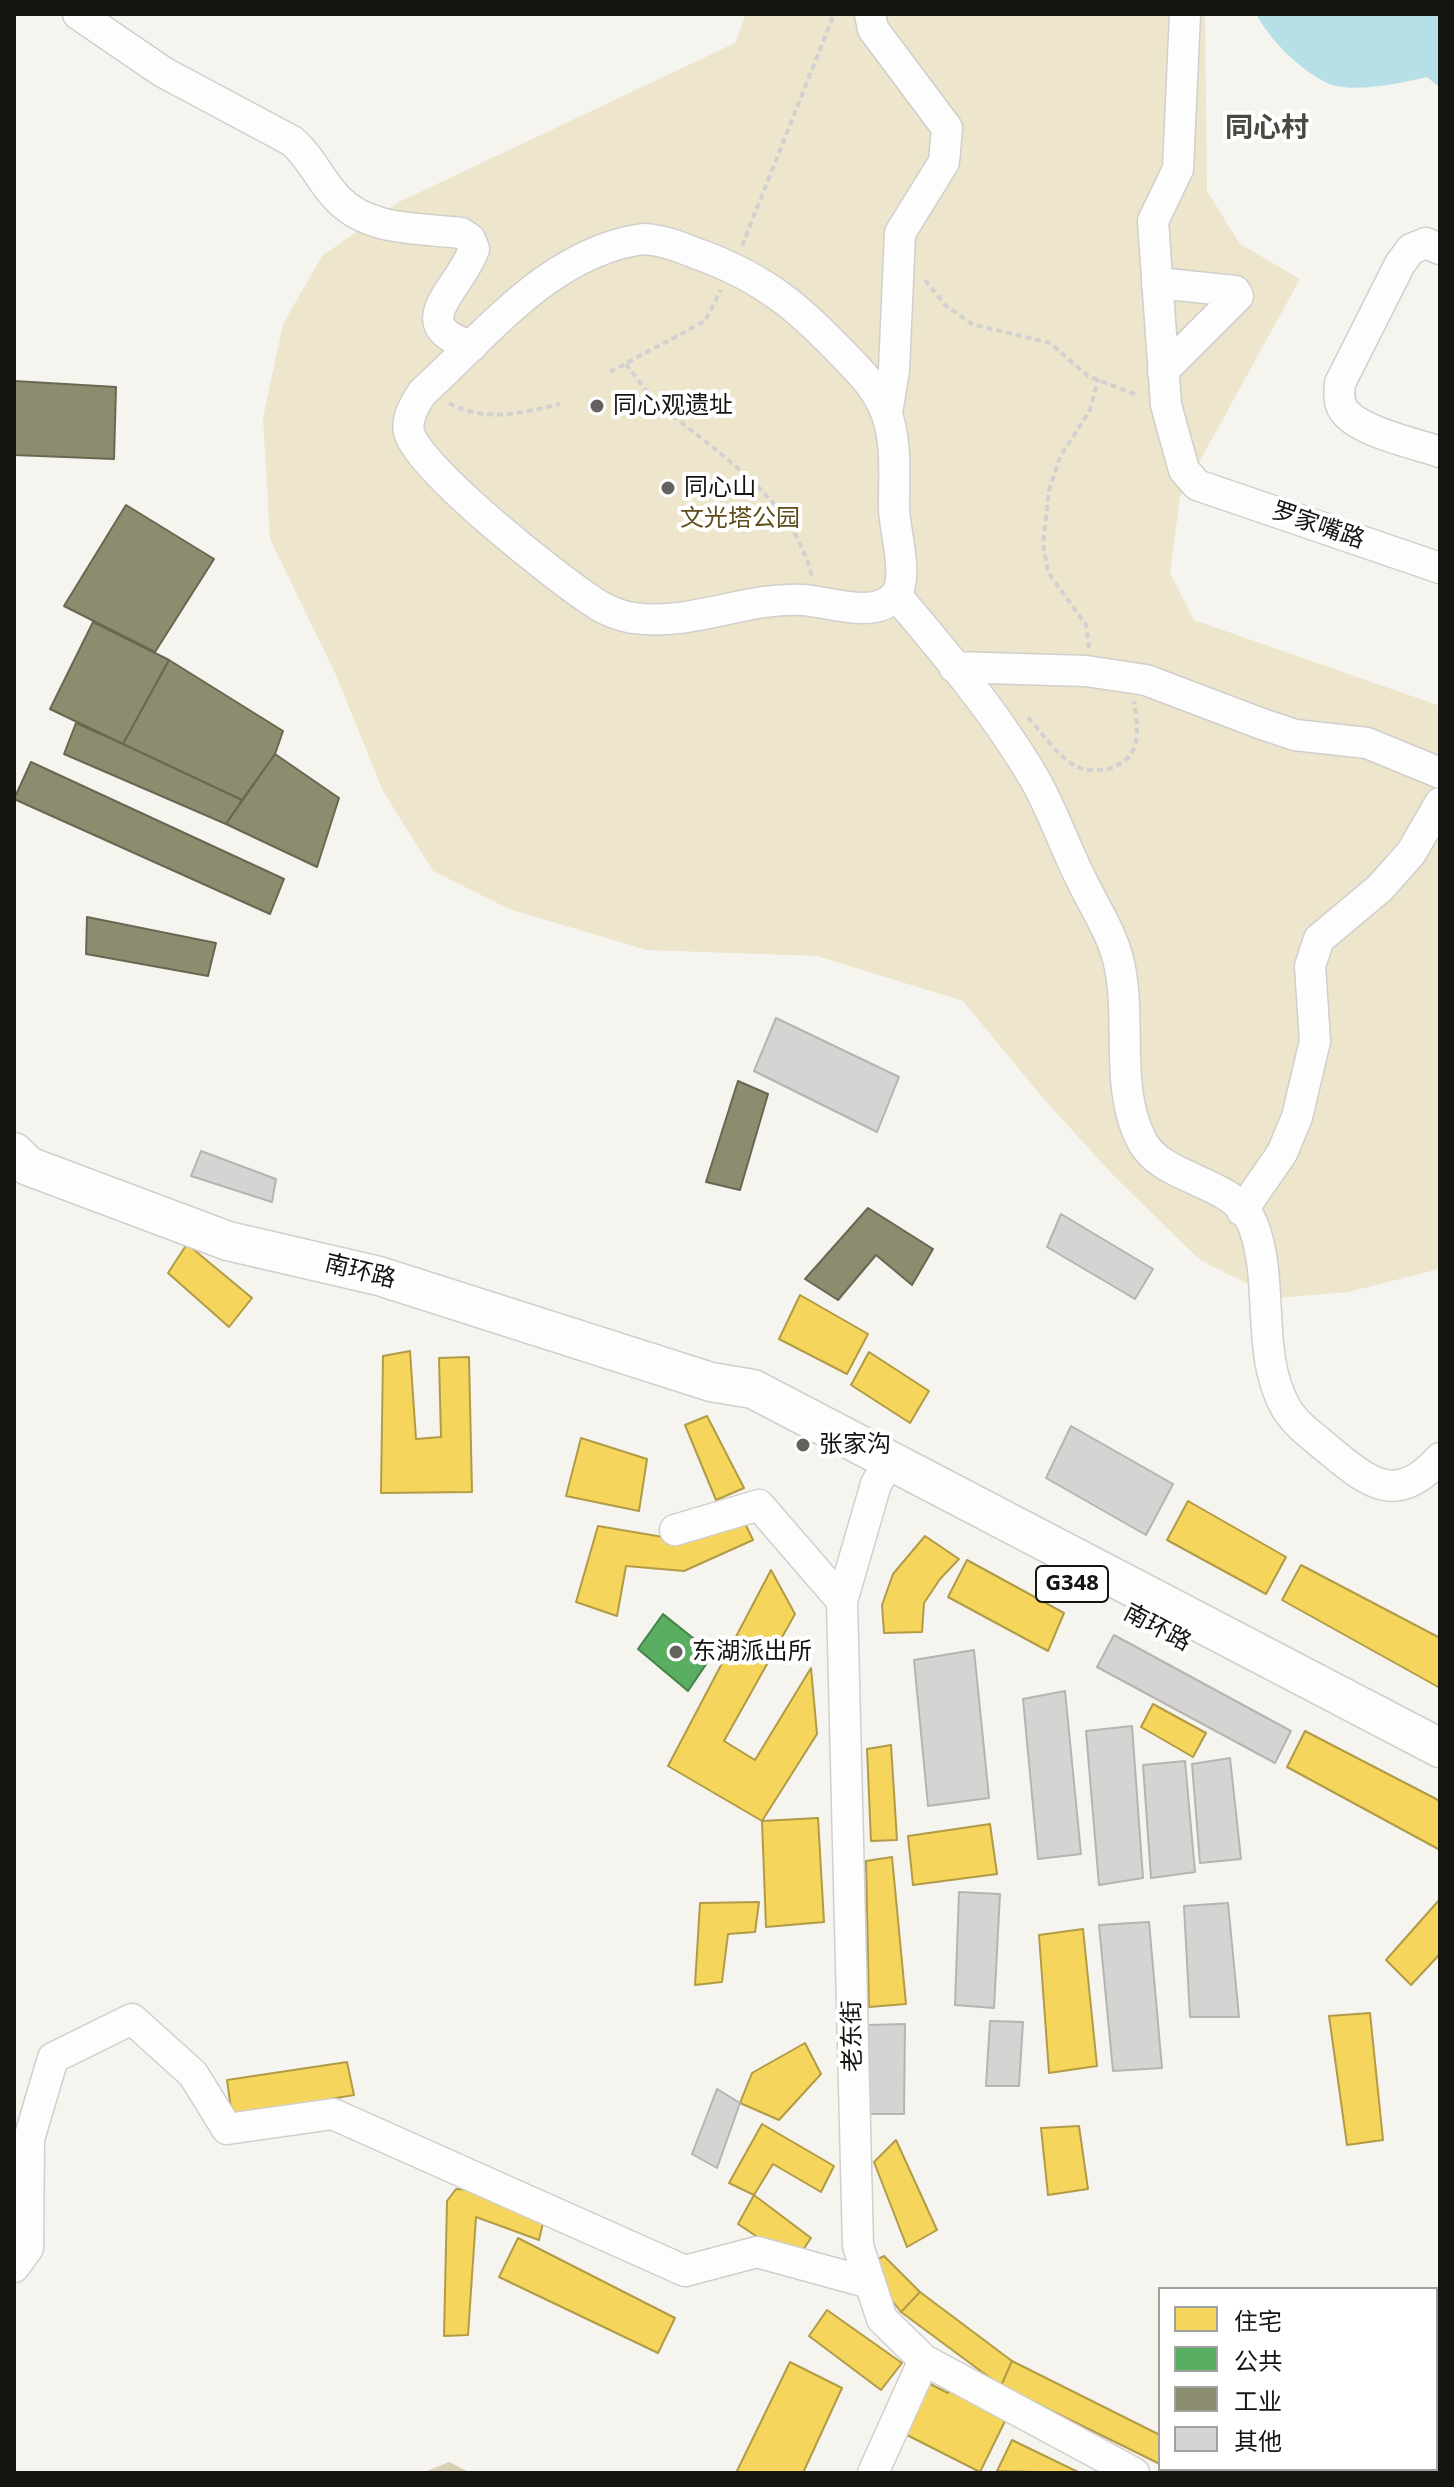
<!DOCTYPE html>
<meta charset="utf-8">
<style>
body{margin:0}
#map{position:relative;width:1454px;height:2487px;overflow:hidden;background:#f5f4ef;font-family:"Noto Sans","Noto Sans SC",sans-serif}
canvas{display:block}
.frame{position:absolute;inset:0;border:16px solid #151411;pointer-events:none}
.legend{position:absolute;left:1158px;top:2287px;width:280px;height:184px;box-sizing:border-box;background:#fff;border:2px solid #a1a1a0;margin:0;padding:10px 14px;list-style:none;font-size:24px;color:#151411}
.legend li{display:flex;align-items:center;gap:16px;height:40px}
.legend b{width:40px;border:2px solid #a1a1a0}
</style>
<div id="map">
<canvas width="1454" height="2487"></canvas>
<div class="frame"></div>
<ul class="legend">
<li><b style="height:22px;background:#f6d55c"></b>住宅</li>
<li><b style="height:22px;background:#5aae61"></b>公共</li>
<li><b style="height:22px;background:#8c8c6e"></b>工业</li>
<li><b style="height:22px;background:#d6d4d2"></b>其他</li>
</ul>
</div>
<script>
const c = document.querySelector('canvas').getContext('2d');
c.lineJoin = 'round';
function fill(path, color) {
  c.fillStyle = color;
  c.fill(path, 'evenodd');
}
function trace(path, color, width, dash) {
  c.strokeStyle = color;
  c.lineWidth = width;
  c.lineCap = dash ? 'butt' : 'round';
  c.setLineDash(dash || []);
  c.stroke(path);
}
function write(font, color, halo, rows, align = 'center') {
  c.font = font + ' "Noto Sans","Noto Sans SC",sans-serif';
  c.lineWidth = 8;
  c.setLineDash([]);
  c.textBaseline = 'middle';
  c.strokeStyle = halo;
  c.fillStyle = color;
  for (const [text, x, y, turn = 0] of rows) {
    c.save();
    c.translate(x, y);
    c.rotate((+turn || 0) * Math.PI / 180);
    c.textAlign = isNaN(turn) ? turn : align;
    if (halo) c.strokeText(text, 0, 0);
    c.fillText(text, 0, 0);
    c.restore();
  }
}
const built = new Path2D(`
 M1298,2469H1398L1397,2473H1297Z`);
const green = new Path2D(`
 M746,14H1205L1207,191L1240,244L1300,279L1180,497L1170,573L1194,620L1440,706V1266L1435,1270L1348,1292L1276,1298L1200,1260L1112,1174L1042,1097L963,1001L817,956L647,950L509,909L433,871L383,791L336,675L270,539L263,418L283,324L322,256L399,202L735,43Z`);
const forest = new Path2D(`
 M449,2462L471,2473H422Z`);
const water = new Path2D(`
 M1256,14H1440V88L1427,77C1402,83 1351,94 1327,83C1299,69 1271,41 1256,14Z`);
const homes = new Path2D(`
 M187,1244L252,1298L229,1327L168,1273Z
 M800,1295L868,1334L847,1374L779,1339Z
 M410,1351L416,1439L441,1437L439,1358L469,1357L472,1492L381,1493L383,1356Z
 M869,1352L929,1391L910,1423L851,1385Z
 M707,1416L744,1488L716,1500L685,1425Z
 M581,1438L647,1459L639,1511L566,1496Z
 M1188,1501L1286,1557L1266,1594L1167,1540Z
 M740,1513L753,1540L684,1571L626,1566L617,1616L576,1602L598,1526L675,1539Z
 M925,1536L959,1559L940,1579L924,1603L922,1632L884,1633L882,1605L893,1574Z
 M967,1560L1064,1613L1048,1651L948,1597Z
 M1301,1565L1440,1638V1688L1282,1600Z
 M771,1570L795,1614L724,1741L755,1760L811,1668L817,1734L762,1821L668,1766Z
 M1153,1704L1206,1733L1193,1757L1141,1727Z
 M1305,1731L1440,1801V1850L1287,1767Z
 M891,1745L897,1840L871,1841L867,1749Z
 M818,1818L824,1922L766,1927L762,1821Z
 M990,1824L997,1874L913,1885L908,1836Z
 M892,1857L906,2004L869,2007L866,1861Z
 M1440,1899V1954L1411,1985L1386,1960Z
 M759,1902L755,1932L728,1934L722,1982L695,1985L700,1903Z
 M1083,1929L1097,2066L1049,2073L1039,1935Z
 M1370,2013L1383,2140L1347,2145L1329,2016Z
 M805,2043L821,2074L779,2120L740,2103L752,2073Z
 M347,2062L354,2095L232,2116L227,2080Z
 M762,2124L834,2166L821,2192L773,2164L754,2195L729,2183Z
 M1079,2126L1088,2189L1048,2195L1041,2128Z
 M896,2140L937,2230L907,2247L874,2162Z
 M456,2189L473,2190L545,2214L539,2240L476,2217L468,2335L444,2336L447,2201Z
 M754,2195L811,2238L795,2262L738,2224Z
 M518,2238L675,2318L658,2353L499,2277Z
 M884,2256L920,2292L901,2312L865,2266Z
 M920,2292L1012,2361L1001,2386L901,2312Z
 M827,2310L902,2363L881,2390L809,2336Z
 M1012,2361L1160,2435V2464L1001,2386Z
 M790,2362L842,2388L803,2473H736Z
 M924,2381L948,2393L952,2385L1009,2413L980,2472L899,2431Z
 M1012,2440L1080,2473L997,2471Z
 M1440,2447V2473H1427L1429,2469H1436Z
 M1235,2469L1245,2473L1172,2470V2469Z`);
const public = new Path2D(`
 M663,1614L713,1654L688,1691L638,1649Z`);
const industry = new Path2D(`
 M14,381L116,387L114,459L14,455Z
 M126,505L214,559L155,652L64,606Z
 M93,622L169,660L123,744L50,709Z
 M169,660L283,731L275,754L242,800L123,744Z
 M76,723L123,744L242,800L226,824L64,754Z
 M275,754L339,798L317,867L226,824Z
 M31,762L284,879L270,914L14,799Z
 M87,917L216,943L208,976L86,954Z
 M738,1081L768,1094L740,1190L706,1182Z
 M868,1208L933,1249L912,1285L876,1255L838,1300L805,1279Z`);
const building = new Path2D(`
 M776,1018L899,1077L877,1132L754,1071Z
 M201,1151L276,1179L272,1202L191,1176Z
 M1061,1214L1153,1269L1135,1299L1047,1247Z
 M1071,1426L1173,1484L1146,1535L1046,1478Z
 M1114,1635L1291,1731L1275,1763L1097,1667Z
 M974,1650L989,1798L928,1806L914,1660Z
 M1065,1691L1081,1854L1038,1859L1023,1699Z
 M1132,1726L1143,1878L1099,1885L1086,1731Z
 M1230,1758L1241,1859L1200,1863L1192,1764Z
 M1185,1761L1195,1872L1151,1878L1143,1765Z
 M959,1892L1000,1894L994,2008L955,2005Z
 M1228,1903L1239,2017H1190L1184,1906Z
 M1149,1922L1162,2068L1113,2071L1099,1925Z
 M990,2021L1023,2022L1019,2086H986Z
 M905,2024L904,2114H868L867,2025Z
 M717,2089L740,2103L717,2168L692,2154Z`);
const path = new Path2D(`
 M742,246L834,14
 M925,280L945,305L972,324L1050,343L1088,376L1139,396
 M626,364C636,377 646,392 658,403C716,454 792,495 812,577
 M610,372L705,321L721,290
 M449,403C486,423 521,413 560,404
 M1089,648L1086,625L1048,572L1043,544L1049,490L1060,457L1090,410L1098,379
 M1028,718C1042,732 1055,753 1072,764C1091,777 1128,770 1135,745C1139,731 1136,716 1134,701`);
const minor = new Path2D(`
 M78,14L163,72L292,141C312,158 320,181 338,199C368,231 420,228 461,233L470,239L474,249C460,290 402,325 472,346
 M870,14L873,29L947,128L944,162L900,233L894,370L887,413
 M1185,14L1178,169L1153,221L1166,405L1184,470L1197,485L1440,568
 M643,239C662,240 678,246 695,253C770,279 807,315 860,372C900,414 894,454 894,507C894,531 910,578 895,596C874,620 828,601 802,600C745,597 693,626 634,618C624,617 608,611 600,606C563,584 417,468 409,432C406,418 415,404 422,393C488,333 550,252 643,239Z
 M1440,249L1426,243L1411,249L1400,264L1340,383C1339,394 1338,405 1346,413C1362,432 1416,444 1440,452
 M1157,283L1235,291L1238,296L1163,371
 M896,595C945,653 996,713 1034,778C1052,809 1064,845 1080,877C1092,903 1111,931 1118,959C1133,1017 1113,1089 1143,1143C1166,1182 1235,1180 1253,1225C1275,1282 1255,1353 1286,1408C1296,1425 1314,1437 1329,1450C1370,1484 1397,1506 1440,1458
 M954,667L1086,671L1146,680L1262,724L1295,735L1367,743L1440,773
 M1242,1211L1282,1153L1297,1117L1315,1041L1310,966L1319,939L1380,888L1411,853L1440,803
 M889,1462L876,1484L842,1601L858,2246L882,2319L924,2360L1134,2473
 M675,1530L759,1505L842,1601
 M14,2267L28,2248L29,2139L53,2058L132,2019L193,2074L227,2129L333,2114L685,2271L757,2252L870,2283
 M873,2473L924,2360`);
const major = new Path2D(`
 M14,1152L28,1166L228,1241L379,1276L711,1382L753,1389L1440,1748`);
const markers = [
 [597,406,8,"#63625f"],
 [668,488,8,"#63625f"],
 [803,1445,8,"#63625f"],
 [676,1652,8,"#63625f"]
];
const shields = [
 [1072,1584,72]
];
const shieldNames = [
 ["G348",1072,1584]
];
const poiNames = [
 ["同心观遗址",613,406],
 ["同心山",684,488],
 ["张家沟",819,1445],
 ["东湖派出所",692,1652]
];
const parkNames = [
 ["文光塔公园",740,519]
];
const streetNames = [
 ["罗家嘴路",1318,526,19],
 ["南环路",360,1272,14],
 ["南环路",1157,1628,28],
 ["老东街",853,2036,-91]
];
const quarterNames = [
 ["同心村",1267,129]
];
fill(built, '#ebe7dd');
fill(green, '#ede5cc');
fill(forest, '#d8cfb5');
fill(water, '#b7e0e6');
fill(homes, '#f6d55c');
trace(homes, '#b29b46', 2);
fill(public, '#5aae61');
trace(public, '#458049', 2);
fill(industry, '#8c8c6e');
trace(industry, '#686852', 2);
fill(building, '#d6d4d2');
trace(building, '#b6b4b2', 2);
trace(minor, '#d0cfcb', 33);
trace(major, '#d0cfcb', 41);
trace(path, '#d1d1d0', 4, [6, 4]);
trace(minor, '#fefdfd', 30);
trace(major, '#fefdfd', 38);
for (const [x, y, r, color] of markers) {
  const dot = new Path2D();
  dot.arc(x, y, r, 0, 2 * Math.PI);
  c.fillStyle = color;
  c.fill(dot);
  trace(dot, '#fff', 3);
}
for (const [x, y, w] of shields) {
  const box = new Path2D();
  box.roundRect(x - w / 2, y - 18, w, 36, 6);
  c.fillStyle = '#fff';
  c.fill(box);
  trace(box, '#151411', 2);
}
write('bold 22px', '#151411', null, shieldNames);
write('24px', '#151411', '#fff', poiNames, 'left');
write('24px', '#5e4d19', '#fff', parkNames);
write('24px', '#151411', '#fff', streetNames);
write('bold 28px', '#4a4841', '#fff', quarterNames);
</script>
